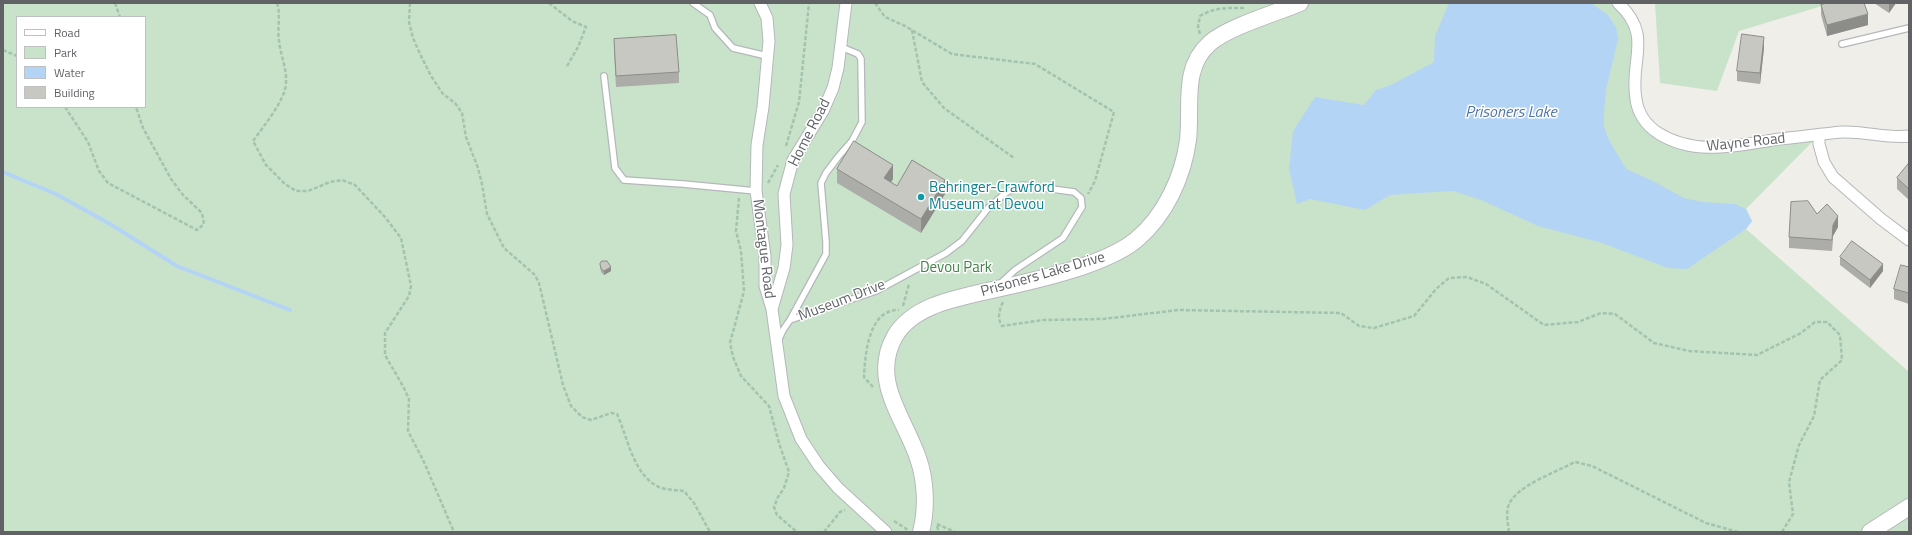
<!DOCTYPE html>
<style>
body{margin:0}
#map{position:relative;width:1912px;height:535px;overflow:hidden;background:#f0eee9;font-family:"Titillium Web",sans-serif}
canvas{display:block}
.frame{position:absolute;inset:0;border:4px solid #606266;pointer-events:none}
.legend{position:absolute;left:16px;top:16px;width:130px;height:92px;box-sizing:border-box;background:#fff;border:1px solid #bfc0c2;margin:0;padding:5px 7px;list-style:none;font-size:12px;color:#606266}
.legend li{display:flex;align-items:center;gap:8px;height:20px}
.legend b{width:20px;border:1px solid #bfc0c2}
</style>
<div id="map">
<canvas width="1912" height="535"></canvas>
<div class="frame"></div>
<ul class="legend">
<li><b style="height:5px;background:#fff"></b>Road</li>
<li><b style="height:11px;background:#c9e3ca"></b>Park</li>
<li><b style="height:11px;background:#b4d4f5"></b>Water</li>
<li><b style="height:11px;background:#c8c8c3"></b>Building</li>
</ul>
</div>
<script>
const c = document.querySelector('canvas').getContext('2d');
c.lineJoin = 'round';
function fill(path, color) {
  c.fillStyle = color;
  c.fill(path, 'evenodd');
}
function trace(path, color, width, dash) {
  c.strokeStyle = color;
  c.lineWidth = width;
  c.lineCap = dash ? 'butt' : 'round';
  c.setLineDash(dash || []);
  c.stroke(path);
}
function write(font, color, halo, rows, align = 'center') {
  c.font = font + ' "Titillium Web",sans-serif';
  c.lineWidth = 3;
  c.setLineDash([]);
  c.textBaseline = 'middle';
  c.strokeStyle = halo;
  c.fillStyle = color;
  for (const [text, x, y, turn = 0] of rows) {
    c.save();
    c.translate(x, y);
    c.rotate((+turn || 0) * Math.PI / 180);
    c.textAlign = isNaN(turn) ? turn : align;
    if (halo) c.strokeText(text, 0, 0);
    c.fillText(text, 0, 0);
    c.restore();
  }
}
const green = new Path2D(`
 M3,3H1618L1633,20L1635,78L1645,122L1688,146L1819,135L1746,209L1752,221L1746,229L1909,372V532H3ZM17,17H145V107H17Z
 M1655,3H1832L1739,31L1717,91L1660,83Z`);
const water = new Path2D(`
 M1449,3H1591L1608,15L1616,27L1618,39L1606,90L1604,112V127L1609,140L1626,169L1651,180L1684,198L1702,202L1735,204L1746,209L1752,221L1746,229L1687,269L1668,268L1602,243L1538,226L1481,200L1453,191L1390,195L1365,210L1310,199L1297,204L1289,169L1293,131L1315,97L1364,105L1376,90L1391,85L1434,62L1435,36Z`);
const stream = new Path2D(`
 M3,172L56,194L110,224L177,266L290,310`);
const path = new Path2D(`
 M115,3L120,17
 M277,3C281,14 277,28 279,40C280,54 287,68 286,83C286,99 263,127 253,141L266,165L285,184L296,191H308L330,182L342,180L355,185L385,217L401,238L411,286L409,296L385,333V355L404,388L409,399L408,431L424,462L454,532
 M410,3L409,22L413,38L420,54L431,76L443,94L455,103L462,113L466,137L478,168L482,184L487,214L504,248L535,275L539,283L563,385L571,406L582,417L591,420L611,413L617,414C628,438 633,475 659,487C666,490 676,490 684,491L694,503L710,532
 M549,3L572,21L586,27L578,47L566,68
 M875,3L885,17L905,26L952,54L1035,64L1114,112L1095,181L1088,194
 M912,30L922,82L944,108L1014,158
 M1200,34L1198,27L1200,16C1215,7 1228,8 1245,8
 M3,50L17,56
 M65,107L88,142L99,171L108,183L197,230L204,224L202,213L183,195L171,179L143,128L136,107
 M786,146L799,102L809,3
 M768,183L778,165
 M739,198L736,231L741,251L744,291L730,343L733,357L741,376L769,406L779,443L789,472L784,488L778,497L774,507L777,515L797,532
 M1003,302C999,311 997,318 1002,326L1043,320L1103,319L1178,310L1341,313L1359,326L1374,328L1414,316L1436,289L1449,278L1467,277L1486,284L1544,325L1578,322L1601,313L1615,314L1654,343L1689,351L1757,355L1801,333L1815,322H1827L1840,335L1842,360L1820,380L1814,416L1799,445L1789,482L1793,514L1782,532
 M903,306L909,284
 M873,387L864,377C865,356 868,309 899,310
 M894,521L908,530
 M937,524L955,532
 M937,526L939,532
 M824,532L840,512L845,510
 M1509,532C1508,524 1506,515 1508,507C1514,486 1557,472 1575,462L1592,466L1706,523L1738,532`);
const lane = new Path2D(`
 M693,3L710,15L715,28L733,48L767,56
 M1842,44L1909,28
 M604,76L615,168L624,180L683,184L756,191
 M790,320L876,291L946,253L962,241L989,207L1007,192L1022,185L1074,192L1081,198L1082,207L1063,238L1015,270L1001,283
 M778,341L783,330L790,320L826,254V242L821,183L826,173L838,157L852,141L862,122L861,59L858,54L841,47`);
const street = new Path2D(`
 M760,3L767,18L769,41L763,107L757,145L756,191L765,256V286L772,309L784,396L801,439L819,466L838,488L886,532
 M1618,3C1654,36 1629,60 1636,99C1638,114 1646,125 1658,133C1696,157 1738,145 1779,139C1800,137 1821,134 1842,132C1864,131 1890,139 1909,136
 M1819,135V144L1824,162L1833,177L1881,219L1909,240
 M772,309L784,268L787,245L784,194L793,160L823,111L833,88L838,68L846,3`);
const secondary = new Path2D(`
 M921,532C927,509 926,481 918,458C904,417 870,380 895,336C914,304 959,298 992,290C1033,281 1104,266 1136,240C1165,216 1183,177 1188,140C1192,107 1181,68 1210,43C1228,27 1276,13 1300,3
 M1870,532L1909,507`);
const wall = new Path2D(`
 M1874,3H1896L1889,13Z
 M1821,5L1868,25L1827,36L1821,15Z
 M614,39L679,72V83L616,87L614,50Z
 M1764,48L1760,84L1737,81V71Z
 M1909,163V200L1897,189V178Z
 M837,169L893,179L891,182L897,186L945,194L921,233L837,183Z
 M1817,214L1838,227L1833,236L1832,251L1789,248V237Z
 M1840,257L1883,271L1870,288L1840,265Z
 M600,264L611,271L604,275L601,272Z
 M1909,267V304L1894,299V289Z`);
const shadedWall = new Path2D(`
 M1889,3H1896L1889,13Z
 M1868,14V25L1827,36V25Z
 M1764,37V48L1760,84V73Z
 M893,165V179L884,193V178Z
 M945,180V194L921,233V219Z
 M1838,216V227L1833,236L1832,251L1833,225Z
 M1883,264V271L1870,288V280Z
 M611,267V271L604,275V271Z`);
const building = new Path2D(`
 M1827,3H1864L1868,14L1827,25L1821,5Z
 M1742,34L1764,37L1760,73L1737,71Z
 M676,35L679,72L616,76L614,39Z
 M854,141L893,165L884,178L897,186L912,160L945,180L921,219L837,169Z
 M1909,163V189L1897,178Z
 M1808,201L1817,214L1827,204L1838,216L1833,225L1832,240L1789,237L1791,202Z
 M1852,241L1883,264L1870,280L1840,257Z
 M602,261H607L611,267L604,271L601,269L600,264Z
 M1901,265L1909,267V293L1894,289Z`);
const markers = [
 [921,197,4,"#0f9aa8"]
];
const streetNames = [
 ["Home Road",810,133,-63],
 ["Wayne Road",1746,143,-6],
 ["Montague Road",763,249,83],
 ["Prisoners Lake Drive",1043,275,-16],
 ["Museum Drive",842,301,-21]
];
const cultureNames = [
 ["Behringer-Crawford",929,188],
 ["Museum at Devou",929,205]
];
const parkNames = [
 ["Devou Park",956,268]
];
const waterNames = [
 ["Prisoners Lake",1511,113]
];
fill(green, '#c9e3ca');
fill(water, '#b4d4f5');
trace(stream, '#b4d4f5', 4);
trace(lane, '#b5b7bb', 8);
trace(street, '#b5b7bb', 13);
trace(secondary, '#b7b9bd', 18);
trace(path, '#a2c4ae', 2.5, [4, 2]);
trace(lane, '#fff', 5.5);
trace(street, '#fff', 11);
trace(secondary, '#fff', 16);
fill(wall, '#acaca8');
fill(shadedWall, '#8c8c88');
fill(building, '#c8c8c3');
trace(building, '#8c8c88', 1);
for (const [x, y, r, color] of markers) {
  const dot = new Path2D();
  dot.arc(x, y, r, 0, 2 * Math.PI);
  c.fillStyle = color;
  c.fill(dot);
  trace(dot, '#fff', 1.5);
}
write('15px', '#606266', '#fff', streetNames);
write('15px', '#0d838f', '#fff', cultureNames, 'left');
write('15px', '#428349', '#fff', parkNames);
write('italic 16px', '#5175a6', '#fff', waterNames);
</script>
